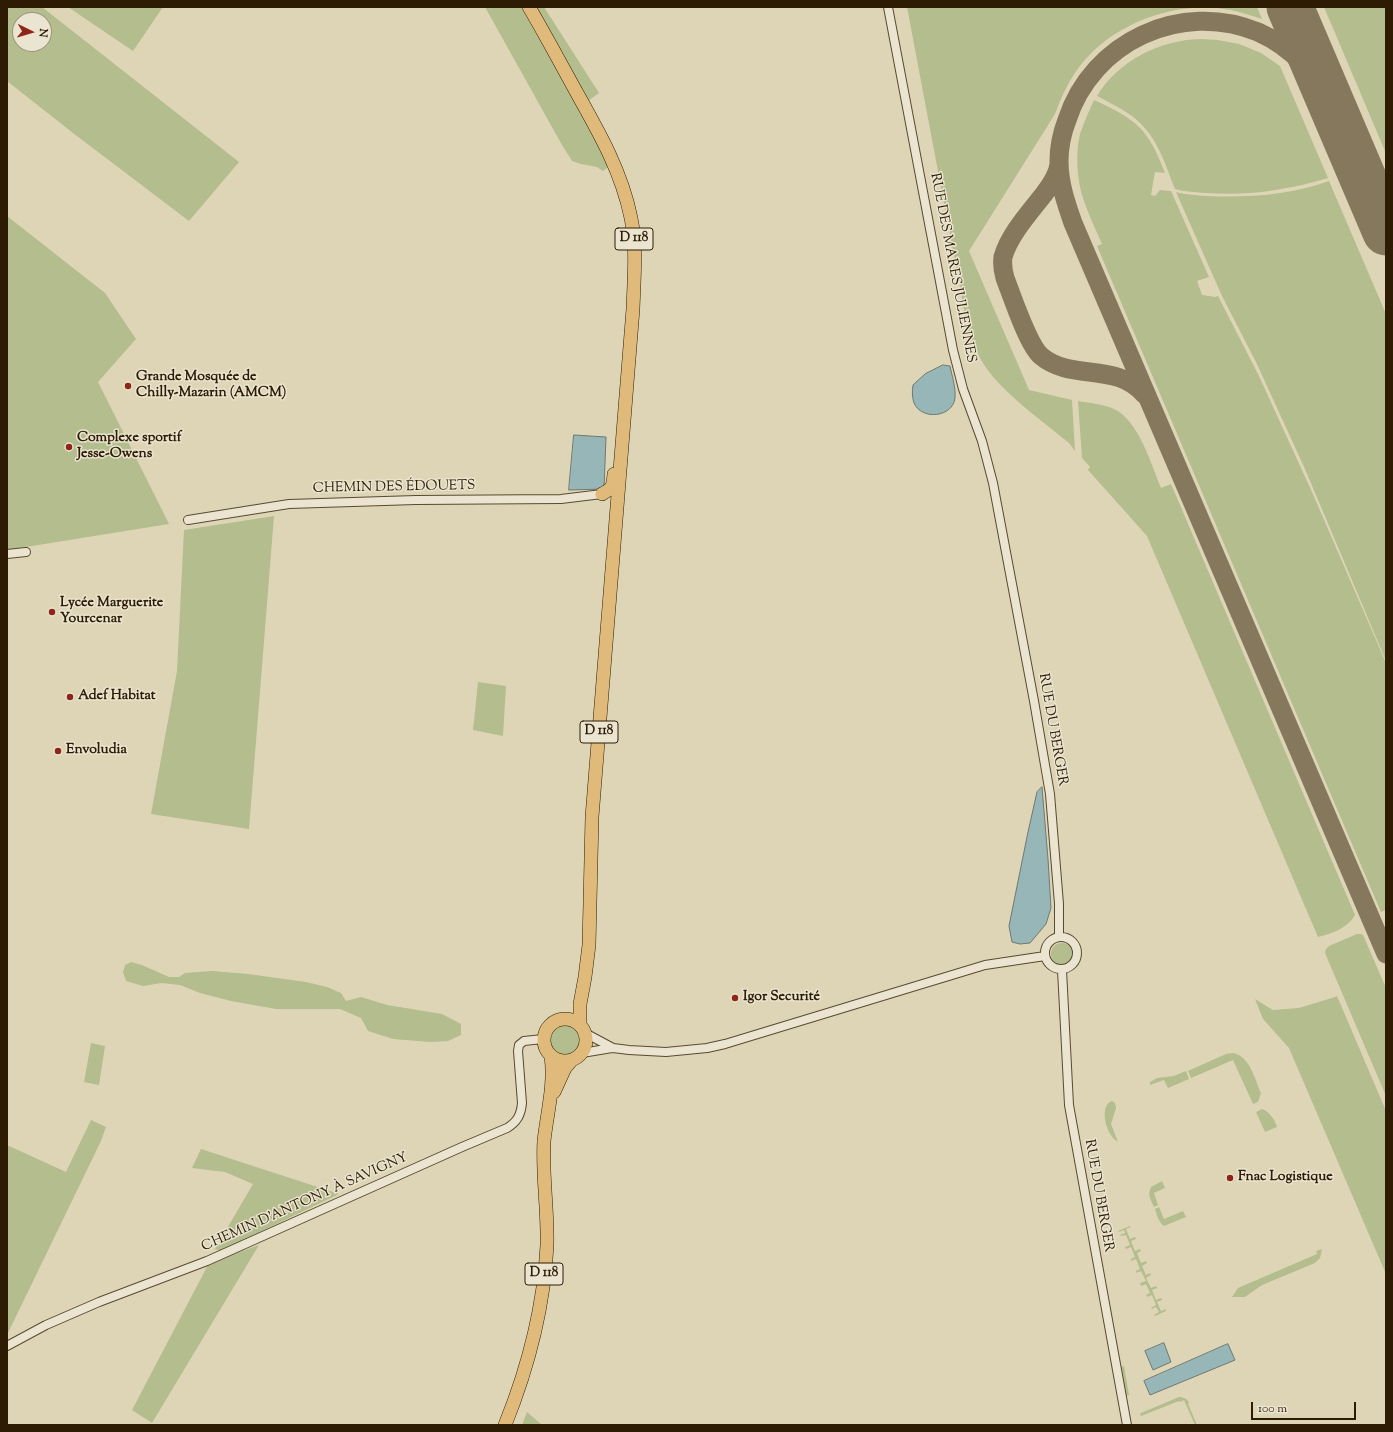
<!DOCTYPE html>
<meta charset="utf-8">
<style>
body{margin:0}
#map{position:relative;width:1393px;height:1432px;overflow:hidden;background:#ded5b6;font-family:"Sorts Mill Goudy",serif}
canvas{display:block}
.frame{position:absolute;inset:0;border:8px solid #2d1c03;pointer-events:none}
.north{position:absolute;left:12px;top:12px;width:40px;height:40px;box-sizing:border-box;background:#eae4d0;border:1px solid #9e947e;border-radius:50%;rotate:95deg;font-size:11px;font-weight:700;line-height:16px;text-align:center;color:#2d1c03}
.north::after{content:'';display:block;margin:auto;width:14px;height:18px;background:#8f2418;clip-path:polygon(50% 0,100% 100%,50% 72%,0 100%)}
.scale{position:absolute;left:1251px;top:1402px;width:105px;height:18px;box-sizing:border-box;border:2px solid #2d1c03;border-top:0;padding-left:5px;font-size:12px;line-height:14px;white-space:nowrap;color:#2d1c03;-webkit-text-stroke:3px #eae4d0;paint-order:stroke}
</style>
<div id="map">
<canvas width="1393" height="1432"></canvas>
<div class="frame"></div>
<div class="north">N</div>
<div class="scale">100 m</div>
</div>
<script>
const c = document.querySelector('canvas').getContext('2d');
c.lineJoin = 'round';
function fill(path, color) {
  c.fillStyle = color;
  c.fill(path, 'evenodd');
}
function trace(path, color, width, dash) {
  c.strokeStyle = color;
  c.lineWidth = width;
  c.lineCap = dash ? 'butt' : 'round';
  c.setLineDash(dash || []);
  c.stroke(path);
}
function write(font, color, halo, rows, align = 'center') {
  c.font = font + ' "Sorts Mill Goudy",serif';
  c.lineWidth = 3;
  c.setLineDash([]);
  c.textBaseline = 'middle';
  c.strokeStyle = halo;
  c.fillStyle = color;
  for (const [text, x, y, turn = 0] of rows) {
    c.save();
    c.translate(x, y);
    c.rotate((+turn || 0) * Math.PI / 180);
    c.textAlign = isNaN(turn) ? turn : align;
    if (halo) c.strokeText(text, 0, 0);
    c.fillText(text, 0, 0);
    c.restore();
  }
}
const green = new Path2D(`
 M7,7H42L239,162L189,221L73,133L7,81ZM20,20H44V44H20Z
 M68,7H163L133,51Z
 M485,7H521C550,60 584,111 609,166L603,171L597,167L581,164L572,161L562,145Z
 M535,7H544L599,93L592,98L588,102Z
 M907,7H1257L1262,19C1252,16 1241,12 1230,10C1179,0 1118,21 1084,61C1071,76 1062,95 1055,114L969,251L1029,390L1072,400L1075,451L1069,443C1045,423 1014,401 994,378C983,365 975,350 969,335Z
 M1324,7H1386V151H1385Z
 M1200,39L1218,40L1239,44L1261,53L1280,66L1328,178C1288,190 1248,196 1206,193C1196,192 1185,192 1175,189C1164,161 1156,132 1129,114C1119,107 1108,102 1097,96C1118,61 1160,40 1200,39Z
 M1094,100C1137,120 1148,128 1165,173L1155,172L1151,195L1155,196L1160,190L1171,191L1209,277L1197,281L1202,295L1215,297L1218,296L1258,374L1312,492L1386,663V910L1381,912L1097,246L1102,244C1096,230 1089,216 1084,201C1077,182 1075,154 1080,134C1084,122 1089,111 1094,100Z
 M1329,181L1386,314V661L1305,469L1256,362L1222,296L1176,192C1186,195 1197,195 1207,196C1248,198 1290,195 1329,181Z
 M7,216L105,293L136,339L98,382L169,524L7,550Z
 M1078,401C1089,403 1103,404 1114,409C1139,421 1151,464 1161,488L1171,484L1355,915C1348,928 1333,933 1318,937L1147,536L1088,470L1090,467L1082,458Z
 M274,516L249,829L151,814L177,671L184,530Z
 M478,682L506,686L503,736L473,730Z
 M1357,934H1361L1363,935L1386,988V1096L1325,953L1326,949L1329,946Z
 M1051 954a11 11 0 1 1 22 0a11 11 0 1 1-22 0Z
 M131,962L142,965L169,977H179L185,973L212,971L248,974L306,982L327,987L341,993L346,1001L361,997L387,1005L442,1014L461,1024V1035L448,1041L430,1042L393,1039L368,1031L361,1018L340,1009H276L231,1001L200,993L180,985L161,983L143,986L126,981L123,972L125,965Z
 M1337,996L1386,1111V1274L1289,1048L1263,1019L1255,999L1273,1010L1299,1008L1335,997Z
 M547 1040a17 17 0 1 1 34 0a17 17 0 1 1-34 0Z
 M91,1043L105,1046L99,1085L84,1082Z
 M1233,1053C1250,1056 1255,1080 1261,1093L1258,1102L1253,1104L1233,1060L1191,1078L1188,1071L1226,1054Z
 M1186,1071L1189,1079L1168,1088L1164,1080L1150,1085V1082L1157,1078L1174,1076Z
 M1112,1101L1115,1103L1116,1108L1111,1124L1118,1142C1116,1140 1112,1138 1111,1135C1105,1127 1100,1105 1112,1101Z
 M1262,1109C1269,1111 1275,1120 1277,1127L1265,1132L1256,1112Z
 M91,1120L106,1127L101,1141L7,1335V1145L66,1172Z
 M201,1149L339,1194L220,1251L215,1249L253,1184L225,1172L192,1168Z
 M1162,1181L1165,1188L1154,1193L1158,1205L1154,1207C1151,1200 1147,1195 1151,1187Z
 M1159,1207L1164,1219L1183,1211L1186,1217L1164,1226C1159,1222 1157,1216 1155,1209Z
 M1130,1226L1131,1227L1126,1229L1130,1239L1135,1237L1136,1239L1131,1241L1135,1251L1140,1249L1141,1251L1137,1253L1141,1263L1146,1261L1147,1263L1142,1266L1146,1275L1150,1273L1151,1275L1146,1278L1151,1288L1156,1286L1157,1288L1152,1290L1156,1300L1161,1298L1162,1300L1157,1302L1161,1311L1166,1309V1311L1155,1316L1154,1315L1159,1312L1156,1307L1152,1309L1151,1308L1156,1305L1152,1295L1147,1297L1146,1295L1150,1293L1146,1284L1141,1286L1140,1283L1146,1281L1141,1271L1136,1273V1271L1140,1269L1136,1259L1131,1261V1259L1135,1257L1131,1247L1126,1249L1125,1247L1130,1245L1126,1235L1121,1236L1120,1235L1125,1233L1124,1230L1119,1232L1118,1231Z
 M259,1245L152,1423L132,1410L209,1263Z
 M1322,1249L1320,1258L1315,1263L1262,1285L1245,1297H1232L1238,1288L1317,1254L1316,1251Z
 M1124,1366L1129,1395L1126,1396L1120,1367Z
 M1179,1397C1183,1397 1188,1399 1189,1403L1188,1404L1197,1425H1195L1184,1400L1180,1402L1179,1401L1141,1416L1140,1415L1141,1413Z
 M527,1412L541,1424V1425H522Z`);
const water = new Path2D(`
 M943,365L950,366C952,376 956,388 955,398C953,417 922,421 914,403C912,397 912,391 913,385L925,374Z
 M574,435L606,437L604,489L569,490Z
 M1042,787L1048,859L1051,908L1046,924L1030,943L1020,944L1012,942L1009,926L1028,832L1037,792Z
 M1164,1343L1171,1362L1153,1370L1145,1351Z
 M1228,1344L1235,1360L1150,1395L1144,1381Z`);
const taxiway = new Path2D(`
 M1333,108C1315,74 1294,48 1258,32C1181,0 1092,42 1067,120C1062,133 1059,148 1059,161C1059,183 1066,203 1073,223L1386,954
 M1059,164C1058,175 1050,186 1044,194C1030,212 1009,235 1003,257C1002,264 1003,271 1005,278C1012,296 1028,345 1041,356C1072,382 1116,361 1145,395`);
const runway = new Path2D(`
 M1290,7L1386,232`);
const street = new Path2D(`
 M888,7L953,350L963,389L982,441L993,483L1034,701L1050,794L1059,904V937
 M188,520L289,504L416,500L561,499L602,494
 M7,554L26,552
 M1045 953a16 16 0 1 1 32 0a16 16 0 1 1-32 0Z
 M1062,970L1069,1105L1127,1425
 M585,1033L613,1048L629,1050L666,1052L707,1048L725,1044L985,965L1045,956
 M582,1053L612,1048
 M7,1346L46,1325L99,1302L207,1261L462,1147L507,1128C517,1122 521,1115 522,1103L518,1051L519,1045L524,1041L543,1039`);
const primary = new Path2D(`
 M529,7C546,36 562,66 578,95C600,134 622,173 631,218C637,247 634,279 633,309L592,817L589,945L585,977L580,1004V1025
 M602,494C613,488 613,486 614,474
 M544 1040a21 21 0 1 1 42 0a21 21 0 1 1-42 0Z
 M554,1092L565,1068L571,1061
 M505,1425C528,1368 544,1307 547,1245C548,1210 542,1175 544,1141C547,1113 555,1085 551,1056`);
const markers = [
 [128,386,4,"#8f2418"],
 [69,447,4,"#8f2418"],
 [52,612,4,"#8f2418"],
 [70,697,4,"#8f2418"],
 [58,751,4,"#8f2418"],
 [735,998,4,"#8f2418"],
 [1230,1178,4,"#8f2418"]
];
const shields = [
 [634,239,38],
 [599,732,38],
 [544,1274,38]
];
const shieldNames = [
 ["D 118",634,239],
 ["D 118",599,732],
 ["D 118",544,1274]
];
const streetNames = [
 ["RUE DES MARES JULIENNES",952,268,79],
 ["CHEMIN DES ÉDOUETS",394,488,-1],
 ["RUE DU BERGER",1052,730,80],
 ["RUE DU BERGER",1098,1196,80],
 ["CHEMIN D'ANTONY À SAVIGNY",305,1203,-24]
];
const poiNames = [
 ["Grande Mosquée de",136,378],
 ["Chilly-Mazarin (AMCM)",136,394],
 ["Complexe sportif",77,439],
 ["Jesse-Owens",77,455],
 ["Lycée Marguerite",60,604],
 ["Yourcenar",60,620],
 ["Adef Habitat",78,697],
 ["Envoludia",66,751],
 ["Igor Securité",743,998],
 ["Fnac Logistique",1238,1178]
];
fill(green, '#b3bd8d');
fill(water, '#97b6b8');
trace(water, '#6d7870', 1);
trace(taxiway, '#86785c', 19);
trace(runway, '#86785c', 47);
trace(street, '#594a30', 10);
trace(primary, '#2d1c03', 14);
trace(street, '#eae4d0', 8);
trace(primary, '#dfba7b', 13);
for (const [x, y, r, color] of markers) {
  const dot = new Path2D();
  dot.arc(x, y, r, 0, 2 * Math.PI);
  c.fillStyle = color;
  c.fill(dot);
  trace(dot, '#eae4d0', 1.5);
}
for (const [x, y, w] of shields) {
  const box = new Path2D();
  box.roundRect(x - w / 2, y - 11, w, 22, 3);
  c.fillStyle = '#eae4d0';
  c.fill(box);
  trace(box, '#2d1c03', 1);
}
write('bold 13px', '#2d1c03', null, shieldNames);
write('14px', '#2d1c03', '#eae4d0', streetNames);
write('bold 14px', '#2d1c03', '#eae4d0', poiNames, 'left');
</script>
